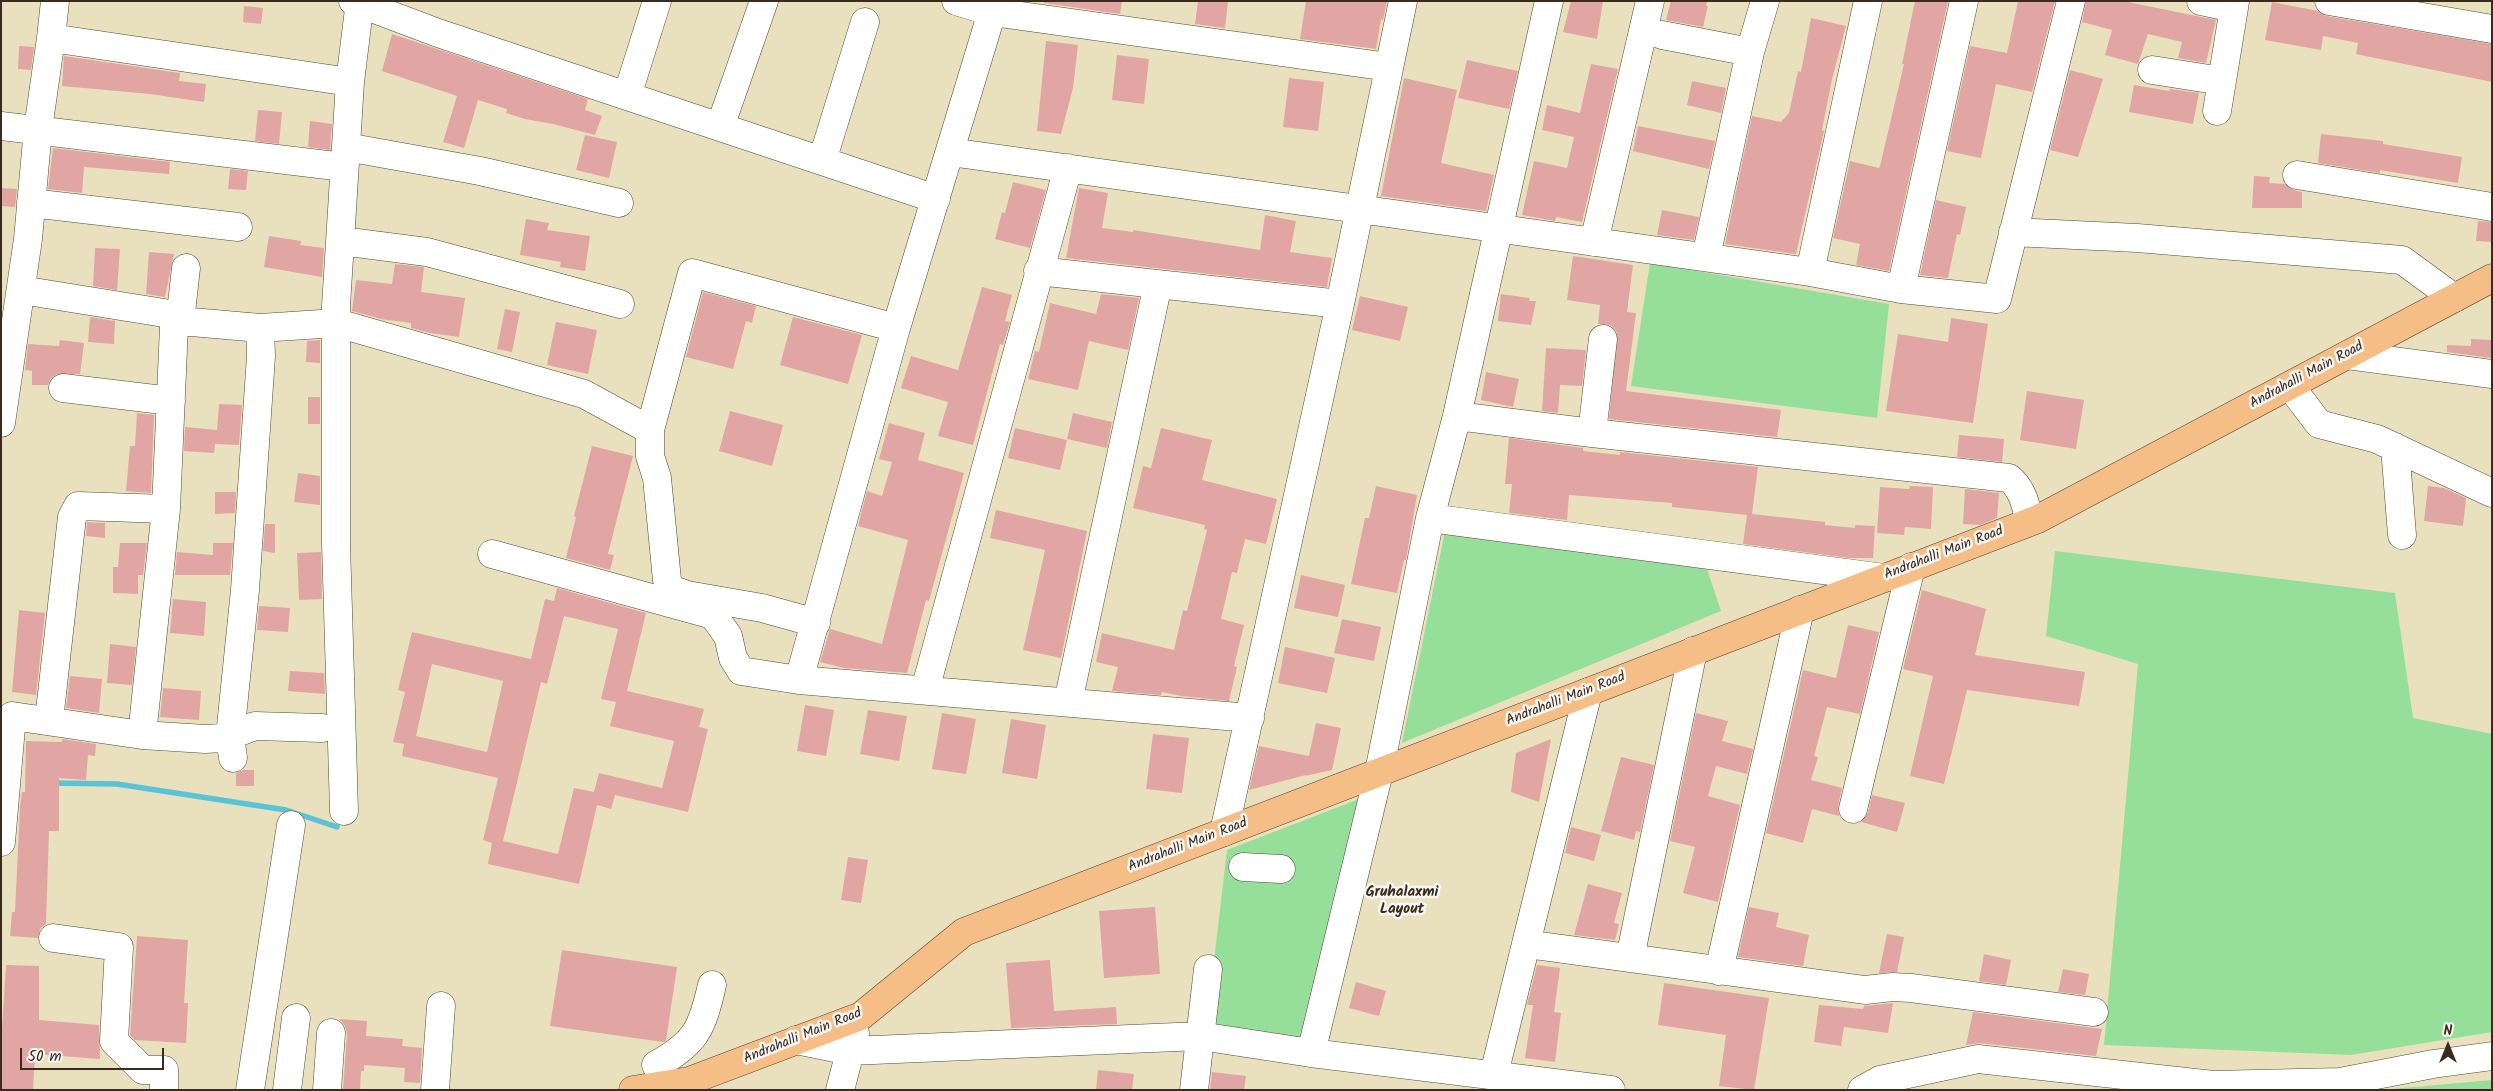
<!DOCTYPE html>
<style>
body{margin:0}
#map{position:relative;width:2493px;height:1091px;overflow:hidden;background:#e9e1bd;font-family:Kalam,sans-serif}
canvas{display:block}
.frame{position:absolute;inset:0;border:2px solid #3b2a1e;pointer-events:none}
.north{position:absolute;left:2423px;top:1021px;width:50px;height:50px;-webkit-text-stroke:4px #f6f6f2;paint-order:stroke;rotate:0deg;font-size:14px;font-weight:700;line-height:20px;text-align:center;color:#3b2a1e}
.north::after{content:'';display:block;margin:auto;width:18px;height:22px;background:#3b2a1e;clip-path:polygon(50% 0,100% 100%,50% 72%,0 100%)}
.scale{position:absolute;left:20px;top:1048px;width:144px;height:22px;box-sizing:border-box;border:2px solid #3b2a1e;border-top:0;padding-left:6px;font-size:15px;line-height:18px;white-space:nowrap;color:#3b2a1e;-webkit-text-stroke:4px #f6f6f2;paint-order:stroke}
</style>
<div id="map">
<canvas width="2493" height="1091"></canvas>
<div class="frame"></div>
<div class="north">N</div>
<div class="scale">50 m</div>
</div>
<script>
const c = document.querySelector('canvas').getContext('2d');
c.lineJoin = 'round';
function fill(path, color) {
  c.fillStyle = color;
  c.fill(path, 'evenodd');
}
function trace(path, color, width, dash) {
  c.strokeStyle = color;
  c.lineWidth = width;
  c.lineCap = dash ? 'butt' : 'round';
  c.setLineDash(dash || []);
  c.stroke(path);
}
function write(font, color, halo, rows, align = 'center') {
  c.font = font + ' Kalam,sans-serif';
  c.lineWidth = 5;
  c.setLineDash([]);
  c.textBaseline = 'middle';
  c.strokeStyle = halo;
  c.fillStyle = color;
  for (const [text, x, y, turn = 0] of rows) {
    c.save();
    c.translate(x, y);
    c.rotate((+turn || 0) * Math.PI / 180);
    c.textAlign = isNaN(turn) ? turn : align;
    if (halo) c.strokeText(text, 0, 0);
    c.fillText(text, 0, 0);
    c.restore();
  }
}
const green = new Path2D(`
 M1650,263L1889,304L1877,418L1631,386Z
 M1446,526L1706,566L1721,611L1402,743Z
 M2055,551L2395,593L2413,718L2492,734V1032L2351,1055L2104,1045L2138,664L2046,636Z
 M1364,797L1306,1038L1206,1029L1227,850Z
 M2492,1080V1090H2380Z`);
const stream = new Path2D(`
 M52,783L117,784L286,810L337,827`);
const building = new Path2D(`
 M1044,1H1122L1120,14L1044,3Z
 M1198,1H1228L1225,28L1195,24Z
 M1306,1H1387L1383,20L1381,19L1376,49L1300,39Z
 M1571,1H1603L1597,39L1563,32Z
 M1671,1H1707L1706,6H1708L1703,27L1666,20Z
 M1915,1H1948L1889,271L1856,265L1860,244L1833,238L1850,161L1879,168L1880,166L1904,64H1902Z
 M2018,1H2055L2032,92L1996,84L1981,158L1947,151L1970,46L2007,53Z
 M2086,1H2123L2216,20L2206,63L2178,58L2182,42L2148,34L2138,64L2105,55L2112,30L2082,22Z
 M2272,2L2318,11L2326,16L2492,44V82L2356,54L2358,43L2323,36L2321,50L2265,40Z
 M244,6L263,8L261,24L243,22Z
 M1811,18L1846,26L1832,79L1822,130L1824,131L1796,254L1725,244L1752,116L1781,122L1789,113L1798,71L1801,72Z
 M392,34L588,99L585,110L602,116L595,135L553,124L525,119L506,113L507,109L478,100L464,148L443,142L457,96L382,71Z
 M1046,41L1078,45L1073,88L1061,134L1037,131Z
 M19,46L34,47L31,70L18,69Z
 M1117,55L1149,59L1144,104L1112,100Z
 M64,56L180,73L179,81L206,84L204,102L150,94L62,86Z
 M1467,60L1518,71L1509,109L1458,98Z
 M1591,64L1618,69L1582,222L1556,217L1555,221L1522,215L1534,161L1567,168L1574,137L1542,130L1547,105L1580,113Z
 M2070,70L2103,79L2078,157L2050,150Z
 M1289,78L1324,82L1318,131L1283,127Z
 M1404,78L1457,90L1441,163L1494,175L1486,211L1381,196Z
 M1692,81L1726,88L1721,113L1687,105Z
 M2134,85L2169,91L2170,89L2199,93L2193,124L2129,112Z
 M258,110L282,112L279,144L255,141Z
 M310,121L332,124L330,150L308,147Z
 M1638,126L1715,141L1709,169L1633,151Z
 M2321,134L2383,141V144L2462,157L2458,183L2380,170V173L2318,163Z
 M585,135L617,142L609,178L576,170Z
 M53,148L170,162L169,174L84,167L82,193L48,189Z
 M230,169L248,171L246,190L228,189Z
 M2254,176L2270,177L2269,183L2285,184L2294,190L2302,192V208H2252Z
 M1013,182L1046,190L1030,248L995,239L1002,212L1005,213Z
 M2,188L17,189L15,207L1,206Z
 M1079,188L1108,193L1102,228L1133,232V230L1260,250L1265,215L1296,221L1290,252L1332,258L1327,287L1066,258Z
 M1936,200L1966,207L1960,235L1957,234L1948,278L1920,275Z
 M1662,210L1699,217L1694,240L1657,235Z
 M526,219L549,223L547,230L590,236L585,271L560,267L561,262L520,255Z
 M2478,221L2492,222V242L2476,241Z
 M269,236L301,241L300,245L324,248L322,277L264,267Z
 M95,248L120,249L117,290L93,286Z
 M149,252L174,254L165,297L146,294Z
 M1573,256L1633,265L1627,312L1636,313L1626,391L1781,410L1777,437L1609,419L1617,333L1612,326L1605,324H1598L1600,305L1567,300Z
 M395,264L424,267L421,292L465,298L459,337L430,333L411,328V323L381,319L352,311L356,280L392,284Z
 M982,287L1012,295L1005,321L1010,322L1003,345L1000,344L973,445L938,436L948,402L901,388L911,356L958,370Z
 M703,292L756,306L752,323L746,321L733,369L686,357Z
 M1101,294L1139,298L1128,350L1089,341L1078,390L1028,379L1035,351L1039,352L1050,303L1096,314Z
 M1501,294L1530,298L1529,301H1536L1531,325L1498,321Z
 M1360,296L1408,307L1400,341L1352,330Z
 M505,309L520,312L512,352L497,349Z
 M90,317L115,321L114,344L88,342Z
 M793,317L862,335L848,384L780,365Z
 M1951,318L1988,324L1973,423L1886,411L1898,334L1948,342Z
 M556,322L597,330L588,374L547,365Z
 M2471,339L2492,340V358L2447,352V345L2471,346Z
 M60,340L84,343L80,374H57L51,378L48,385H32V371L25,370L28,344L59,346Z
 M320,340V363L306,362L307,341Z
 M1546,348L1586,350L1582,386L1560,385L1558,413L1542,411Z
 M1486,372L1519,379L1513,407L1481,400Z
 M2027,391L2084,400L2076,449L2020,440Z
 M308,397H320V424H308Z
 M219,404L242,405L239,445L215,444L214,453L184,451L185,427L217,430Z
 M730,411L783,425L772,466L719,451Z
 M137,413L154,415L151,493L126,491L130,446H135Z
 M1073,413L1112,422L1107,448L1067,439Z
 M889,423L925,433L918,460L964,473L929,601L926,600L907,673L844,668L820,662L830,629L882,644L908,540L858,526L867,491L882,496L892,462L879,459Z
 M1015,428L1067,440L1060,470L1008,458Z
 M1161,428L1212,440L1202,480L1277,499L1266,544L1245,539L1237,573L1232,572L1221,619L1244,625L1234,666L1237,667L1229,701L1181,696L1162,692L1161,695L1112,691L1118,667L1096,662L1102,633L1174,650L1183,610L1187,611L1207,530L1204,529L1205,525L1133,508L1143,466L1151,468Z
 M1959,435L2004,439L2002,462L1957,457Z
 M1509,438L1583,448V451L1620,455V452L1758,467L1752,514L1825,522V525L1855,528V525L1875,526L1873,558H1849L1743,544L1747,515L1672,507V503L1569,495L1567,520L1509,513L1512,484H1505Z
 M592,446L633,456L608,554L614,555L610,570L566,558L576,517L574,516Z
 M298,473L320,476V505L294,502Z
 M1376,486L1417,495L1406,560H1404L1397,593L1351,584L1365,518H1369Z
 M1910,486L1933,487L1931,529L1905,527L1904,535L1877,533L1880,487L1909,489Z
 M2428,486L2444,488L2466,498L2463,526L2424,521Z
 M1965,489L1999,493L1997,518L1980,525L1963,524Z
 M215,492H236L235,513L215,514Z
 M996,510L1087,531L1061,658L1023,650L1045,550L990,538Z
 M87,522L105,523V538L86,536Z
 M265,524H275V553L263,551Z
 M120,543H147L143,575H138V594L113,593V567H118Z
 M213,543H233L230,575H175L177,552L213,555Z
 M321,552L322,599L299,600L297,553Z
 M1301,575L1345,585L1338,617L1294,608Z
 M557,588L646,613L627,691L704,709L699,727L708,729L688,812L615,795L611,809L597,805L579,884L488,864L492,843L483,840L498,778L402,756L404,744L393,742L405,692L398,690L412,632L531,659L545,599L554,601ZM564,616L618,629L601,699L616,702L610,726L674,741L662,788L599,773L594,792L574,788L558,854L503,841L541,682L547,684ZM432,664L503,681L487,752L416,736Z
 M1922,590L1986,609L1975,655L2085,672L2079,706L1967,690L1944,784L1910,776L1933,676L1903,669Z
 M173,599L206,602L204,636L170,633Z
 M259,606L290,608L288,632L257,630Z
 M19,610L45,613L36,695L12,692Z
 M1342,619L1381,627L1374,661L1334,653Z
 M1848,625L1879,632L1860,714L1827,707L1814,756L1818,757L1811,780L1842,788L1838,806L1839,816L1812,809L1803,843L1766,833L1803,670L1836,678Z
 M110,644L136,647L132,685L107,683Z
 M1285,647L1335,658L1327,693L1278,683Z
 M290,671L324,673L325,694L288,691Z
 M70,676L102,679L99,713L66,708Z
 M163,688L201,691L199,720L160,717Z
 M805,705L834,710L826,756L797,751Z
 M868,710L907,716L899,761L860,754Z
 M942,713L976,719L966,774L932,769Z
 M1696,713L1728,721L1722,741L1753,749L1747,774L1716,766L1708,796L1740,805L1718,902L1683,893L1695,847L1670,841Z
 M1011,719L1046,725L1037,779L1002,773Z
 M1316,723L1341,728L1332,770L1305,776L1306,775L1249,790L1259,746L1309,756Z
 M1153,734L1189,738L1182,793L1146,789Z
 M62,739L96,744L95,756L88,755L86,780L59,778V831H49L46,924L40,929L38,938L10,936L12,912H15L20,807L22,792H25L26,741L62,742Z
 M1551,739L1539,802L1511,792L1516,753Z
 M1621,757L1654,765L1640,832L1636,831L1634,840L1601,831Z
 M243,770H254V786H236V773Z
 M1872,795L1905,803L1897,832L1861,822L1868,813Z
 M1571,827L1601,835L1594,861L1565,853Z
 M848,857L868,860L861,903L841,900Z
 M1588,884L1622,893L1614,923L1619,924L1615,940L1574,935Z
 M1155,907L1160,974L1104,978L1099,911Z
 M1749,907L1779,913L1776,927L1809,935L1803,966L1738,957Z
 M1887,934L1904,937L1897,972L1879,973Z
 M137,936L188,940L184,1003H188L186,1043L135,1040L130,1035Z
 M562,950L677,967L666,1041L663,1042L550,1026Z
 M1984,954L2011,960L2006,985L1979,981Z
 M1050,960L1054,1011L1116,1007L1117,1024L1011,1028L1006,963Z
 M6,965L39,966V1020L99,1025L100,1059L35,1054L33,1090H1V1045Z
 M1537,965L1560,968L1554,1012L1561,1013L1555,1062L1525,1058L1533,1005H1527Z
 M2063,969L2089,974L2085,995L2058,992Z
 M1356,982L1386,991L1379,1016L1349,1008Z
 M1664,983L1769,998L1754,1090L1719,1086L1726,1035L1658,1025Z
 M1893,1003L1888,1033L1844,1027L1841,1046L1814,1042L1819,1005L1863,1009L1864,1006Z
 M1973,1012L2102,1029L2096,1056L1980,1043L1966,1045Z
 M339,1019L367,1021L366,1036L403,1039L402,1046L422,1048L420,1083L404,1082L405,1068L364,1065V1071H361L360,1090H343L347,1034L345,1026Z
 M1098,1070L1134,1074L1132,1090H1096Z
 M1212,1072L1246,1076L1244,1090H1210Z`);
const minor = new Path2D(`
 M353,1L438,33L936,199
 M956,1L992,12L1389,67
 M2201,1L2234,8L2235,1
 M2329,1L2492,29
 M1662,35L1750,52
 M51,38L55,1
 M2152,70L2222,81
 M627,96L657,1
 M2217,111L2234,8
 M1,126L344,167
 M720,127L764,1
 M346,147L480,171L619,203
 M950,152L1810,272L1901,289L1997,299L2071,1
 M822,161L865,22
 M2297,175L2492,207
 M31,203L238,227
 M2013,232L2137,238L2402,260L2454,298
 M341,241L427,252L620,304
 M1594,242L1650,1
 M1706,257L1750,52L1765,1
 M1038,271L1340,304
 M1810,272L1868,1
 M1901,289L1964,1
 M21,290L164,313L180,321L186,268
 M2347,355L2492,374
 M2290,386L2319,424L2377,439L2492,493
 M63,388L171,401
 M1457,416L1592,433L2009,478C2022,488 2027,507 2029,522
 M1,423L28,239L38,129L51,38L350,82
 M1592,433L1603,339
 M2395,447L2402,535
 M1430,518L1884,578
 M492,554L713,615L728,636L733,658L741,671L799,680L1250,718
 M816,623L762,608L687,595L670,589L667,580L657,478L650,456V430L692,273L896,328
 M799,680L896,328L992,12
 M925,690L1068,168
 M1068,702L1158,284
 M49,720L72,517L78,506L166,509
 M142,735L166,509L174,326L180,321L260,328
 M233,758L230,736L245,590L261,356L260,328L337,323L584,394L650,430
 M1853,809L1911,567
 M344,811L336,543V306L350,82L360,1
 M1224,832L1340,304L1403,1
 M1,842L12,716L142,735L205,739L222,738L255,726L322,728
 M1243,867L1281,869
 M53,938L119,947L114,1041L143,1070H164V1090
 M1526,944L1865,990L1893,987L1911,988L2094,1012
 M1630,958L1693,651
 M1719,971L1800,610
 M796,1040L850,1051L1200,1036L1311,1053L1611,1090
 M1311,1053L1379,772L1430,518L1457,416L1549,1
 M656,1065C696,1043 702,1029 712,985
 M1494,1074L1588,692
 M250,1090L291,825
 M287,1090L296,1018
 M327,1090L331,1033
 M435,1090L441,1006
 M840,1090L855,1033
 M1194,1090L1208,969
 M1862,1090L1880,1080L1978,1059L2213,1085L2340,1082L2433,1064L2492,1056`);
const major = new Path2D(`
 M633,1090L689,1081L861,1016L964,932L2038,519L2492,278`);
const streetNames = [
 ["Andrahalli Main Road",2307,376,-28],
 ["Andrahalli Main Road",1944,554,-21],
 ["Andrahalli Main Road",1566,700,-21],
 ["Andrahalli Main Road",1188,846,-21],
 ["Andrahalli Main Road",803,1037,-22]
];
const neighbourhoodNames = [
 ["Gruhalaxmi",1402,893],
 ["Layout",1402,910]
];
fill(green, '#95df9a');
trace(stream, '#5ac4d6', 5.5);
fill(building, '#e1a6a3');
trace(minor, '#554536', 29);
trace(major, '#554536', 29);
trace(minor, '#fff', 28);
trace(major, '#f6be87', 28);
write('14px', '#3b2a1e', '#f6f6f2', streetNames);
write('bold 15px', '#3b2a1e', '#f6f6f2', neighbourhoodNames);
</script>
